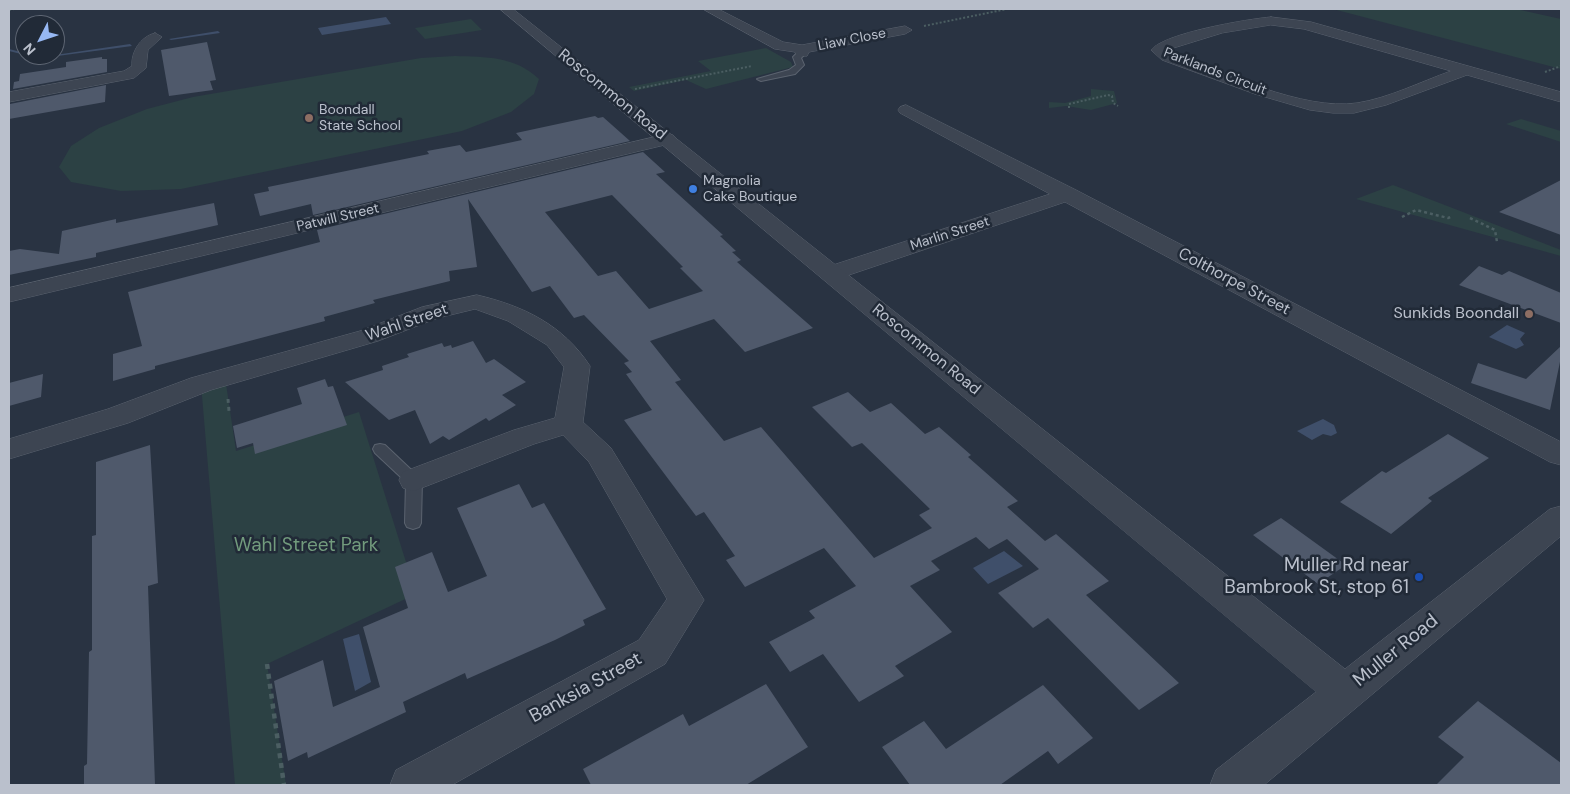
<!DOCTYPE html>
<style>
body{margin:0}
#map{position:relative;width:1570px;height:794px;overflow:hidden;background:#293342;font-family:"DM Sans",sans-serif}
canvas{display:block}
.frame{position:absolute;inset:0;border:10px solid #bac0cc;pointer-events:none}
.north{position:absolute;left:15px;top:15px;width:50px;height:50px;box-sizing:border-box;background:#212a37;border:1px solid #5e6673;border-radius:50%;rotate:229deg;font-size:14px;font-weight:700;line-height:20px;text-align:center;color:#bac0cc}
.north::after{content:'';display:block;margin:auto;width:18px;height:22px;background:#97b8f3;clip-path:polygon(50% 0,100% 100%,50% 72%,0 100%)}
</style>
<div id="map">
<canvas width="1570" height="794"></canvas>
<div class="frame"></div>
<div class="north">N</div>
</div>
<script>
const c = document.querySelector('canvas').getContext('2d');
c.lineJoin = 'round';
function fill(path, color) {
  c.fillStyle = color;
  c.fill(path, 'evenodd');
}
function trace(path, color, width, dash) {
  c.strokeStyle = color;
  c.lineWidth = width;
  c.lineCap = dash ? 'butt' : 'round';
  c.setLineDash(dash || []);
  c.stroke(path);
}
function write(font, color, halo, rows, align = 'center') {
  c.font = font + ' "DM Sans",sans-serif';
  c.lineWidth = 5;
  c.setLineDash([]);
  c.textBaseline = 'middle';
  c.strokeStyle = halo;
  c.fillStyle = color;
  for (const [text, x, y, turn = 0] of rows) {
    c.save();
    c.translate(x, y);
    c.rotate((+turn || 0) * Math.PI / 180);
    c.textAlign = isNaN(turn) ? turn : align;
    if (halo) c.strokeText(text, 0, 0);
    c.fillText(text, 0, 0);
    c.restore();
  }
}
const green = new Path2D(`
 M1333,9H1516L1561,19V69Z
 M471,19L482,30L425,39L415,28Z
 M766,48L791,62L793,67L706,89L686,80L634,91L629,87L711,71L698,61Z
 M455,56C486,57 515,56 539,79L534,94L511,112L462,131L181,189L121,191L71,182L59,167L71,146L99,128L147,109L193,97L421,58Z
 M1091,89L1114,91L1117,103L1091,110L1066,106L1049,108V102L1065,103L1091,96Z
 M1521,119L1561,131V142L1506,124Z
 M1393,185L1561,250V256L1356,199Z
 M225,377L236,451L359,412L416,594L267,664L286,785H235L201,384Z`);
const water = new Path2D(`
 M386,17L391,24L322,35L318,28Z
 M1507,325L1525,333L1520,339L1524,345L1516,349L1489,337Z
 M1323,419L1334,425L1337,433L1331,436L1323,434L1312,440L1297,431Z
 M1004,551L1023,566L988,584L973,568Z
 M359,634L371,682L355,691L343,639Z`);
const stream = new Path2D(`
 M218,31L220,33L171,40L169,39Z
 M130,44L132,46L50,57L30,56L28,55H55Z
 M9,49L25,53V55H26H25L9,51Z`);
const building = new Path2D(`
 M207,42L216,80L210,81L213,90L169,96L161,50Z
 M102,57V59H107V72L13,89L14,82L19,81L20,74L66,67V62Z
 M106,85L105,102L9,119L10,104Z
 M595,116L598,118L603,117L630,141L313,215L311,204L260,216L254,194L269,191L268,187L429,154L427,151L460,145L466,152L522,140L516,133Z
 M643,152L665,172L656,174L723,235L720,236L736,251L732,252L741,260L737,262L813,328L745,352L714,319L650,341L681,380L675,382L724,441L761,427L874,558L932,528L919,515L930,509L862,443L852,447L812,407L848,392L870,412L891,403L925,434L939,427L971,455L968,457L1018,501L1007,507L1045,541L1056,534L1109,581L1086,595L1179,683L1139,710L1048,618L1033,628L998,593L1039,569L1007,539L989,549L976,537L931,561L940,570L910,586L952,632L895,666L904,676L859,702L823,654L790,672L769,642L815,618L809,611L856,586L824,548L745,587L726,560L735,556L704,512L696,516L624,420L652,410L626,374L632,372L624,363L629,361L584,315L574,318L550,286L532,292L468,199L477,267L449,271L450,281L373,300L375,303L324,317L325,321L155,366V369L113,381V354L142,346L128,292L320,242L317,230ZM612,195L683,267L680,268L703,291L649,309L616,271L598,276L545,212Z
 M1561,180V235L1499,212Z
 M214,203L218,225L96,253V257L9,275V251L20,249L59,254L62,231L116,219V223Z
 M1479,266L1502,275L1509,271L1561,293V323L1459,285Z
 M473,341L486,363L494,359L526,382L502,395L516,405L489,421L486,418L449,440L443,436L430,444L415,410L389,420L345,382L383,370L382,366L409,357L407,354L442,343L444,347L451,345L452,348Z
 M1561,346V357L1550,410L1471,383L1478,363L1526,379Z
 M43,374L41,397L9,406V383Z
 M325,379L328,387L333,386L347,425L255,454L253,443L237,448L233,426L302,404L297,388Z
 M1448,434L1489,458L1428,498L1432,501L1391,534L1340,502L1382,471L1386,473Z
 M150,445L158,583L148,586L155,785H84V766L87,764L89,652L92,650V536L96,535V462Z
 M519,484L532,508L544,503L606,609L583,620L585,625L555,640L467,679L465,673L403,702L406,712L308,758L307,752L288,761L274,681L323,660L333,707L380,687L363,627L408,608L395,567L432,552L448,592L487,576L457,508Z
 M1281,518L1346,565L1318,584L1253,535Z
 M766,684L808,747L746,785H591L583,769L683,714L689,726Z
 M1043,685L1093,738L1058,764L1048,751L1000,785H910L882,747L924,721L946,749Z
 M1478,701L1561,763V785H1436L1464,757L1438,737Z`);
const pathFar3 = new Path2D(`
 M9,10L14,9
 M924,26L1007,9
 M1545,72L1561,66
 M635,89L752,66
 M1069,108V104L1108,95L1112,96L1113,103L1118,106`);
const pathFar2 = new Path2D(`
 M1402,217L1416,210L1448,218L1453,216
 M1470,218L1495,230L1497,242`);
const pathFar1 = new Path2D(`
 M228,399L229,411`);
const path = new Path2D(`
 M267,664L284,785`);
const service = new Path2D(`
 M799,51L806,53L801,58L804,65L795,74L761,81L757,79L789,70L796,65L793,57Z
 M380,444L385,445L422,480L421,523L419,527L413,529L407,527L405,523L406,482L375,453L373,449L375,445Z`);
const minor = new Path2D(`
 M703,9H718L783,42L802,45L905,26L912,30L905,34L809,52L807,56H797L795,52L775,49Z
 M1271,17L1311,22L1561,92V102L1467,75L1386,105L1354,113H1333L1310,110L1255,94L1162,60L1151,50C1164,33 1248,19 1271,17ZM1271,25L1304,29L1451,71C1420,82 1389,98 1357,103C1303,111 1223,72 1172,54L1167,50L1222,33Z
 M155,33L162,37L148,50L146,68L134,78L9,102V92L124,71L132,66C131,52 140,37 155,33Z
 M906,105L1076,190L1561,442V465L1550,462L1065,202L840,278L832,280L824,278L821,273L824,268L1050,194L900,113L898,110L900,107Z
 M667,134L673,135L676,139L673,143L9,302V288Z
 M477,295C524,306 563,325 590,366L583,422L611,448L704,600L665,664L452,785H390L396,770L639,640L667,599L589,462L563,435L534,444L414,491L403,488L399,480L403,472L514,430L555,418L564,367L547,345L508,321L475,309L438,318L378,341L211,390L128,423L9,459V439L108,409L191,378L360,331L422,307Z`);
const tertiary = new Path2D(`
 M500,9H513L1345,669L1550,509L1561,506V536L1264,785H1210L1216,770L1316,692Z`);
const markers = [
 [309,118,5,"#8d6e63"],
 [693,189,5,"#3f7fe0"],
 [1529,314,5,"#8d6e63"],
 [1419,577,5,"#1a4fb4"]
];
const farStreetnames = [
 ["Liaw Close",852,40,-11],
 ["Parklands Circuit",1215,72,21],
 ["Patwill Street",338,218,-13],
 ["Marlin Street",950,234,-18]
];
const farPoinames = [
 ["Boondall",319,110],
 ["State School",319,126],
 ["Magnolia",703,181],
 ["Cake Boutique",703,197]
];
const streetNames = [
 ["Roscommon Road",612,95,39],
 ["Colthorpe Street",1234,282,28],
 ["Wahl Street",407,323,-19],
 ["Roscommon Road",926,350,39]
];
const poiNames = [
 ["Sunkids Boondall",1519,314]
];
const nearParknames = [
 ["Wahl Street Park",306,546]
];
const nearPoinames = [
 ["Muller Rd near",1409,566],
 ["Bambrook St, stop 61",1409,588]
];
const nearStreetnames = [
 ["Muller Road",1396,651,-39],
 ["Banksia Street",586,688,-29]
];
fill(green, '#2c4144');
fill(water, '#3f4f6a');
fill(stream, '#3f4f6a');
fill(building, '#4f596b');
trace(service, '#5b636f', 2);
trace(minor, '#5b636f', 1);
trace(tertiary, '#5b636f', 1);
trace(pathFar3, '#4b5e62', 2, [2, 2]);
trace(pathFar2, '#4b5e62', 2.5, [3, 3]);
trace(pathFar1, '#4b5e62', 3, [4, 4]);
trace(path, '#4b5e62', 4.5, [5, 5]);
fill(service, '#3d4552');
fill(minor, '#3d4552');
fill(tertiary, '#3d4552');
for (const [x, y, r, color] of markers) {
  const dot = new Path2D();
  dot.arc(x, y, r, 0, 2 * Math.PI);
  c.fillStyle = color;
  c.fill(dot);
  trace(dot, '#212a37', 2);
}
write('14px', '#bac0cc', '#212a37', farStreetnames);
write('14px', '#bac0cc', '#212a37', farPoinames, 'left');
write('16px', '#bac0cc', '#212a37', streetNames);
write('16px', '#bac0cc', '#212a37', poiNames, 'right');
write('19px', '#729b7d', '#212a37', nearParknames);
write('19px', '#bac0cc', '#212a37', nearPoinames, 'right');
write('19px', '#bac0cc', '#212a37', nearStreetnames);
</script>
